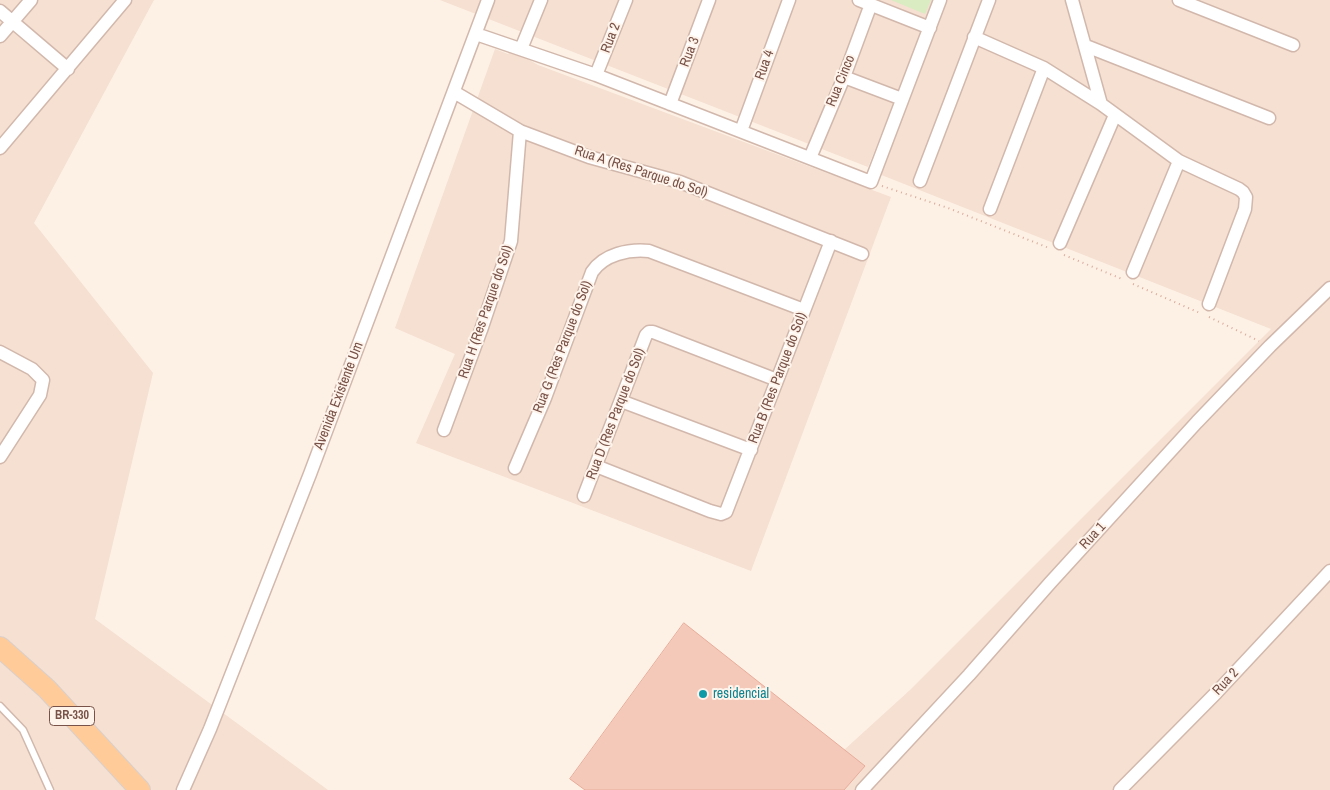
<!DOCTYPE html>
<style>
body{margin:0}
canvas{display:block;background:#fdf0e4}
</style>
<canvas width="1330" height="790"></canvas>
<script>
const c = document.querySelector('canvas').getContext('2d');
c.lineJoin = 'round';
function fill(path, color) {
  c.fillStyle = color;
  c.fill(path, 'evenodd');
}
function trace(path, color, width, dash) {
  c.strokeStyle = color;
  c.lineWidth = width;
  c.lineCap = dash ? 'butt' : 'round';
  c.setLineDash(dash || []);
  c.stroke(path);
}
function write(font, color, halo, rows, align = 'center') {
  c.font = font + ' "Archivo Narrow",sans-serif';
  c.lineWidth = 4;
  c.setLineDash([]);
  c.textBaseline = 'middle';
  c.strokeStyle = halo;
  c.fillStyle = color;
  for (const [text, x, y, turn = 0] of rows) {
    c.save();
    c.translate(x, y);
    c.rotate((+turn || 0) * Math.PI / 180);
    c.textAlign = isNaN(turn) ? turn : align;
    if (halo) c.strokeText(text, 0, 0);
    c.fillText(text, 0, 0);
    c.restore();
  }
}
const residential = new Path2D(`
 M0,0H154L34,223L153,373L95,619L328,790H0Z
 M440,0H935L868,167Z
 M946,0H1330V790H800L910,690L1271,329L879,174Z
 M495,49L508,54L512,50L538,65L891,197L751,571L416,443L455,354L395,328Z`);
const green = new Path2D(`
 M891,0H931L925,14Z`);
const building = new Path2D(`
 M684,623L865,766L844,790H585L570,779Z`);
const path = new Path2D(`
 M882,186L948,208L1049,248
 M1064,255L1122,279
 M1133,284L1200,313
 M1209,317L1259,341`);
const lane = new Path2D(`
 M0,706L23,730L50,790`);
const street = new Path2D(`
 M859,0L930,28
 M1072,0L1101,104
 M1179,0L1293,45
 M0,11L68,69
 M476,34L596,75L871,182L940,0
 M0,36L31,0
 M974,37L1044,68L1101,104L1179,161L1239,189L1243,192L1246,197L1245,209L1209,304
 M1086,46L1269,118
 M521,49L541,0
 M596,75L626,0
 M844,77L902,99
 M454,92L520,131L589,157L680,182L862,254
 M670,104L709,0
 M741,131L789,0
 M0,148L125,0
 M810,158L844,77L871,4
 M920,181L989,0
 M990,209L1044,68
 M1060,243L1115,115
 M1133,272L1179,161
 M0,352L32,369L43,380L40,395L0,457
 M621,401L751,450
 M444,430L481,330L511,241L520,131
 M596,466L710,511L721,514L726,512L831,241
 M515,468L545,398L592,272C604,254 629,249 649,251L804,310
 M584,496L646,335L649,332H653L777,380
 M183,790L210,729L310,474L488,0
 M862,790L969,675L1050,583L1197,422L1270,346L1330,288
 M1120,790L1216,693L1330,571`);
const primary = new Path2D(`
 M0,647L47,689L140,790`);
const markers = [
 [703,694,5,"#0f9aa8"]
];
const shields = [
 [72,716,45]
];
const shieldNames = [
 ["BR-330",72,716]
];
const streetNames = [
 ["Rua 2",611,38,-69],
 ["Rua 3",690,52,-69],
 ["Rua 4",765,65,-70],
 ["Rua Cinco",841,81,-68],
 ["Rua A (Res Parque do Sol)",641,172,18],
 ["Rua H (Res Parque do Sol)",486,312,-71],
 ["Rua G (Res Parque do Sol)",563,347,-69],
 ["Rua B (Res Parque do Sol)",778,378,-69],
 ["Avenida Existente Um",339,396,-69],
 ["Rua D (Res Parque do Sol)",616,414,-69],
 ["Rua 1",1093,536,-47],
 ["Rua 2",1226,682,-47]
];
const cultureNames = [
 ["residencial",713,694]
];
fill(residential, '#f5e0d2');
fill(green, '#d9ecc2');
fill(building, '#f4c9ba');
trace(building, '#e8ac9a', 1);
trace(lane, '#d2b8ac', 9);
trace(street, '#d2b8ac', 15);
trace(primary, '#d9cfcc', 22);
trace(path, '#d9ac9d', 2, [1, 4]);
trace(lane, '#fff', 6);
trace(street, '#fff', 12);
trace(primary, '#ffcb99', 20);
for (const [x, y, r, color] of markers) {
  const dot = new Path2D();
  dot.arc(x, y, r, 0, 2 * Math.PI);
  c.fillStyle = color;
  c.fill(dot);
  trace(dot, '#fff4eb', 2);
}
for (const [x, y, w] of shields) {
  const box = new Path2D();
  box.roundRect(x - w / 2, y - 9.5, w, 19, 4);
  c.fillStyle = '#fff4eb';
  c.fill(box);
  trace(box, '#785248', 1);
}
write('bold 12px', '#785248', null, shieldNames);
write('14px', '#785248', '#fff4eb', streetNames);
write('14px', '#0d838f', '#fff4eb', cultureNames, 'left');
</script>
